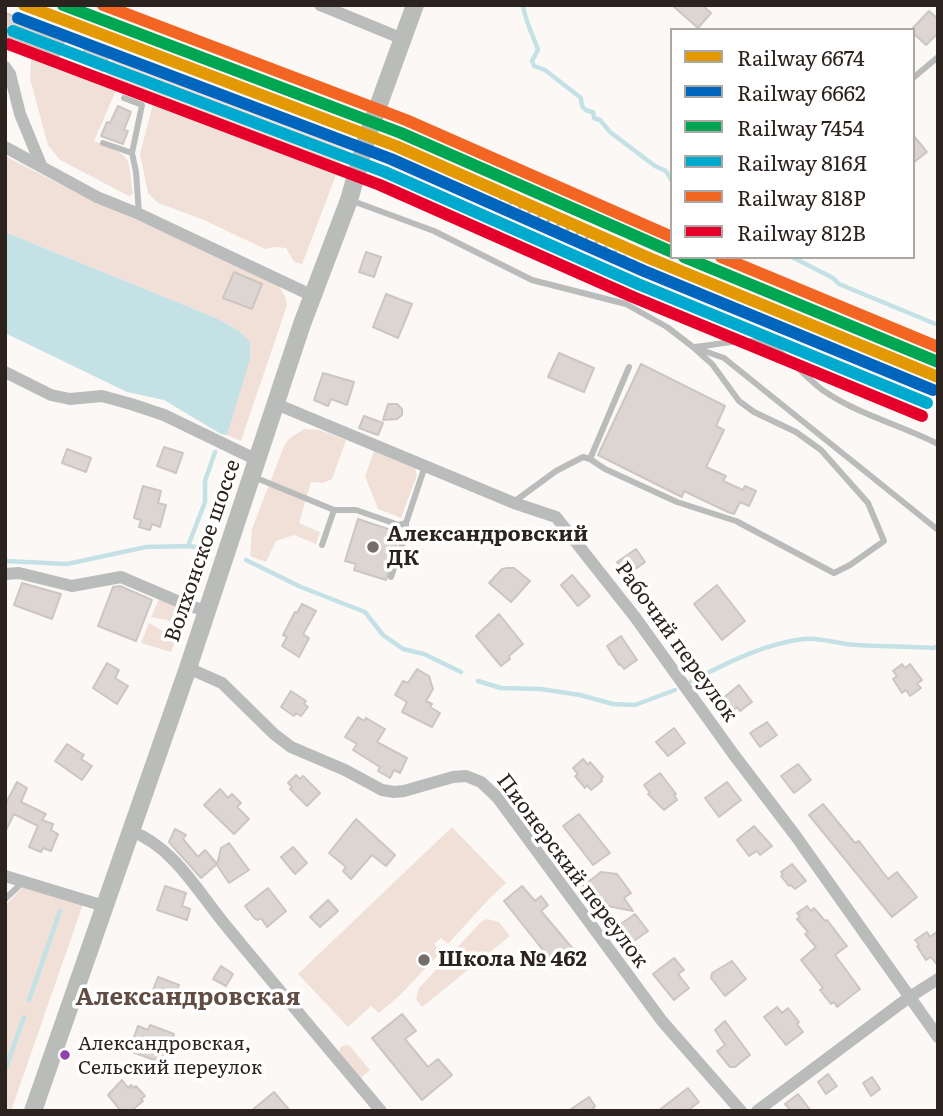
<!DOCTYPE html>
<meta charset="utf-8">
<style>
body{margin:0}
#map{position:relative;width:943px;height:1116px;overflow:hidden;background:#fbf8f6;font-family:Literata,serif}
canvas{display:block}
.frame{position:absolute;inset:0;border:7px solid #2c231e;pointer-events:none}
.legend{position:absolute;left:670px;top:28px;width:245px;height:231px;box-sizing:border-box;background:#fff;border:2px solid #aba7a5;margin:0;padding:9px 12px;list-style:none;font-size:21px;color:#2c231e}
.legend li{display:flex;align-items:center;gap:14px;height:35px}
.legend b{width:35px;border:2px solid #aba7a5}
</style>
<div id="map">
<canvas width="943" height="1116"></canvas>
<div class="frame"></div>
<ul class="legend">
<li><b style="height:9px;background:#e39903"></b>Railway 6674</li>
<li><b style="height:9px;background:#0065bd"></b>Railway 6662</li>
<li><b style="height:9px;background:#00a651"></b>Railway 7454</li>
<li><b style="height:9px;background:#00a9ce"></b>Railway 816Я</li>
<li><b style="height:9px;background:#f26522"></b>Railway 818Р</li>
<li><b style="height:9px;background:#e4002b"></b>Railway 812В</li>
</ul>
</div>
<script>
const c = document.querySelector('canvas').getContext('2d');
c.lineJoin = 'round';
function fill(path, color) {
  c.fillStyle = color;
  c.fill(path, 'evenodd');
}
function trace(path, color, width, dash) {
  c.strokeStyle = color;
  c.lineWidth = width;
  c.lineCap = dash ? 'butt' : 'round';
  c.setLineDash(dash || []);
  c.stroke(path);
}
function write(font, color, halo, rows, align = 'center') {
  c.font = font + ' Literata,serif';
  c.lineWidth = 7;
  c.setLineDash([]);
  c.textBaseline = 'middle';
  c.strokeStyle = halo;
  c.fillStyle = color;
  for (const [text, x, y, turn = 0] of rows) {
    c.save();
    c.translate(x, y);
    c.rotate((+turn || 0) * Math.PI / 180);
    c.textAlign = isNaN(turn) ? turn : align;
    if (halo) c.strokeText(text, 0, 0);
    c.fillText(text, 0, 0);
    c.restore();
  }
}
const green = new Path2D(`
 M35,49L106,75L112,60L117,57L349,141L302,264L294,262L286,248L275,247L265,249L204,220L158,203L148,193L140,154L153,104L117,88L94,141C133,158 128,153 133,194L129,196L60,160L48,145L30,79L31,59Z
 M5,156L85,197L276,282L285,296L287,305L241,441L227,435L237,396L216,318L5,232Z
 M304,429L320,430L346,440L332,479L323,483L311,482L299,523L320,532L316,544L294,535L276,541L266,562L250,556L252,529L284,446L290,438Z
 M374,451L415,468L417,475L401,518L378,509L365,476Z
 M159,599L186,611L181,625L177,624L175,626L167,620L151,617Z
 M149,623L163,631L173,632V636L177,637L171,652L141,643Z
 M452,827L506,883L489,899L448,944L441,938L434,944L441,952L400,995L379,1013L371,1006L348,1027L298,974Z
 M24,886L83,904L11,1111H5V906Z
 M487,919L499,922L510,936L422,1007L416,999L419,988L481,922Z
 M346,1045L350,1046L370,1070L361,1078L339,1052L341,1047Z`);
const water = new Path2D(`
 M5,232L216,318L239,331L250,342V359L227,435L221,434L164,400L127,392L5,333Z`);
const stream = new Path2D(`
 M523,5C525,21 533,35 538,50L532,61L534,66L545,70L581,98C581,107 584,111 593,112L594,118L600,120L610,132L655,166L666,171L672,181
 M792,257L833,278L839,284L938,325
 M188,546L205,502V481L215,452
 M246,560L301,587L365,612L383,635L403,649L424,654L461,672
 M5,561L67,564L146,547L188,546L210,549
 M478,681L501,688L541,689L580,695L613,704L635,705L675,690
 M691,681C727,663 763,644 803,639C818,637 831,642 846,644C875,647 904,646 933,648L938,646
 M29,1000L60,911
 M5,1070L24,1017`);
const building = new Path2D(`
 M672,5H702L711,13L698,28Z
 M929,11L938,19V33L926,45L913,33V30H911Z
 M5,13L24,20L22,25L64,42L59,56L5,35Z
 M85,49L108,58L103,71L80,61Z
 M118,106L131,112L124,130L128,131L123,144L101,136L107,122L110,123Z
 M913,135L927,152L913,163Z
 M366,252L381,257L374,277L359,272Z
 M234,272L262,284L252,309L223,298Z
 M386,294L412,304L398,338L373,327Z
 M559,353L594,368L584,392L548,377Z
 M641,364L725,406L716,426L724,430L706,467L726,476L723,481L743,490L745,486L756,491L749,506L740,502L734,514L728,512L684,491L682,497L598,455Z
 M323,373L354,382L347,405L331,399L328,406L314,400Z
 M388,404H397L402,409V415L397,419L383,420Z
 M364,416L383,423L378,435L359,428Z
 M164,447L183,453L176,473L157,466Z
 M67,449L91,458L86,472L62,463Z
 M143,486L161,491L158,503L166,505L160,527L152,524L150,530L139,527L141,520L134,518Z
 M358,519L400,533L386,580L354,570L356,564L345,561Z
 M636,549L645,562L627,575L617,562Z
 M507,568H514L530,581L511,602L489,583L502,569Z
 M572,575L590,596L578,606L561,585Z
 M22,583L61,594L52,619L14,605Z
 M717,585L745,621L722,640L694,604Z
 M120,586L152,600L136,641L98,626L113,587Z
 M302,604L316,611L303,634L309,638L299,657L282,646L287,637L283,635L295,612L297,613Z
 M499,614L523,644L509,656L510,659L501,666L476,636Z
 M621,636L637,660L624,669L620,664L619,665L607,646Z
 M107,663L119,670L115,678L128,686L117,704L93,688Z
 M902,664L905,668L910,664L922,680L917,684L921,688L910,696L906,690L902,693L893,679L897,676L893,671Z
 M417,669L429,676L433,689L426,701L432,704L430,707L440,713L432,727L402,712L407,702L395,695L403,681L408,683Z
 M739,685L752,702L740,711L737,707L732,711L722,699Z
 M291,691L306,701L304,704L308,707L301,716L296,713L294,716L281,707Z
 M358,717L364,721L366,718L385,729L377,742L407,758L400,773L394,770L390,778L378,771L380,767L353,750L357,744L345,737Z
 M767,722L777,735L760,747L750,733Z
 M674,728L685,743L668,756L656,742Z
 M67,744L84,755L81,759L92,766L82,780L55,761Z
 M583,759L588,765L590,762L603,777L601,779L602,781L591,790L587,785L585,788L575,776L578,774L573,768Z
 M798,764L811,780L794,793L781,776Z
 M660,773L676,794L674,795L677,800L664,810L648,794L650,793L644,785Z
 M296,775L300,779L303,776L320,793L307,806L290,789L292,787L288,783Z
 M17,782L27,788L21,802L46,814L42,820L53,824L51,830L58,834L51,851L43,848L41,852L29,847L38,826L14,814L5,832V805Z
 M727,782L741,800L719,817L705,798Z
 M220,789L228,798L232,794L241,803L237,807L249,819L234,834L204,805Z
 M823,804L855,843L859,841L888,879L897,872L917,897L892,917L809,815Z
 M579,814L610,853L593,865L563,826Z
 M356,819L395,855L386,866L372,855L351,879L343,871L346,867L329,853Z
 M754,826L772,846L760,855L757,851L749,856L737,840Z
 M175,829L186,835L183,839L198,857L205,850L217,864L201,878L169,842Z
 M229,843L249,870L229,883L217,865L221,848Z
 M293,847L307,863L295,874L281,857Z
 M792,864L806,881L795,889L791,885L789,886L781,876L783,874L781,872Z
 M601,872L617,874L631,893L624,898L633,911L597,904L583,886Z
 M165,886L186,893L182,906L190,909L187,920L157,910Z
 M522,886L535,901L541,896L548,905L541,911L573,949L554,964L504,901Z
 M268,888L286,911L267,927L261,918L258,920L254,918L245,906Z
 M328,900L338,911L320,927L310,917Z
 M807,906L811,911L814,908L825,921L827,920L847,946L835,955L860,989L837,1007L834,1002L831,1004L820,990L823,988L801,960L816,947L805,934L808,932L797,919L800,917L797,913Z
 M635,914L648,931L631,943L618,926Z
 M938,931V966L931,957L926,960L917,946L919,945L915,940L927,932L930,937Z
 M674,958L684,970L678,974L689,988L674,1000L653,974Z
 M732,961L746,979L725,996L711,978L712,973Z
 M221,966L233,974L226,986L213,979Z
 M158,977L179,985L174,998L153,990Z
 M777,1007L782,1013L788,1008L799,1022L797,1024L803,1032L786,1045L764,1017Z
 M402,1014L416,1031L405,1039L428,1067L438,1059L452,1075L422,1100L372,1038Z
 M725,1021L750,1055L735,1067H730L717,1051L725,1045L715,1030Z
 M150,1025L174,1034L163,1063L129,1051L138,1026L148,1030Z
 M828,1074L837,1086L826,1094L818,1082Z
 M872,1077L880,1089L871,1096L863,1083Z
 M122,1080L128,1088L131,1085L134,1088L136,1086L145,1096L141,1099L143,1101L131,1111H121L108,1095Z
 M688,1088L699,1102L687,1111H658Z
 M274,1092L290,1111H251Z
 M798,1094L811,1111H791L785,1104Z
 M589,1097L595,1106L593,1108L596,1111H568Z`);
const service = new Path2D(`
 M913,78L938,57
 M124,98L142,105L132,153L136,172L139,214
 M103,143L132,153
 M350,200L434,231L532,280L626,304L667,327L693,347L724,358L938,530
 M695,347C719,345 746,336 770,345C781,349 810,382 824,391C859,415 901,425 938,444
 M590,459L629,367
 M254,477L334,510H356L399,525L406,523L425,466
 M515,501L556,471L583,457L590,459L605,469L677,502L736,521L834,573L850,565L884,541L868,503L821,450L796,432L754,412L739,401L712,364L693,347
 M322,545L334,510
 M391,577L406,533V523
 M5,899L22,883`);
const minor = new Path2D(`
 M320,5L403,39
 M5,67L10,74L20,114L41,165
 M5,147L97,197L139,214L313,296
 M5,372L51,395L70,399L102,396L131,404L164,415L257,460
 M276,404L514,503L556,517L635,617L734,755L795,835L938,1037
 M5,574L19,573L72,586L121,577L189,606L205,610
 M188,668L222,683L274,734L291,747L345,770L382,790L394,792L404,791L453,777L466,776L481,782L497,797L662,1021L741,1111
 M131,831C174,847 198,892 227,927C278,989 330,1050 381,1111
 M5,876L104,906
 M757,1111L908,998L938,979`);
const secondary = new Path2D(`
 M33,1111L188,668L302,324L349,200L368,134L415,5`);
const rail = new Path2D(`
 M396,146L640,265L938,394`);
const rail1 = new Path2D(`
 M24,5L396,146L649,258L938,377`);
const rail2 = new Path2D(`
 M18,18L391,159L644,271L933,390`);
const rail3 = new Path2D(`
 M63,5L401,133L672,252
 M684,257L938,362`);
const rail4 = new Path2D(`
 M13,31L385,172L638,284L927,403`);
const rail5 = new Path2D(`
 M103,5L406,120L672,237
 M721,257L938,347`);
const rail6 = new Path2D(`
 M8,44L380,185L633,297L922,416`);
const markers = [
 [373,547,7,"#746e6a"],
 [424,960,7,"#746e6a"],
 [65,1055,6,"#8e44ad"]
];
const busNames = [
 ["Александровская,",78,1044],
 ["Сельский переулок",78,1068]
];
const poiNames = [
 ["Александровский",387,535],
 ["ДК",387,559],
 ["Школа № 462",438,960]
];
const streetNames = [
 ["Волхонское шоссе",203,551,-71],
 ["Рабочий переулок",676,642,54],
 ["Пионерский переулок",572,871,53]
];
const quarterNames = [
 ["Александровская",188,998]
];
fill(green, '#f1e0d7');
fill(water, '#c4e2e6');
trace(stream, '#c4e2e6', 4.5);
fill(building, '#ddd5d1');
trace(building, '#ccc6c3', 2);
trace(service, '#babcbc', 6);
trace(minor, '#babcbc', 12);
trace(secondary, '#babcba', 18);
trace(rail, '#bababa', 4.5, [3.5, 7]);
trace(rail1, '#e39903', 12);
trace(rail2, '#0065bd', 12);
trace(rail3, '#00a651', 12);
trace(rail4, '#00a9ce', 12);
trace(rail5, '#f26522', 12);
trace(rail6, '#e4002b', 12);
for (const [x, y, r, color] of markers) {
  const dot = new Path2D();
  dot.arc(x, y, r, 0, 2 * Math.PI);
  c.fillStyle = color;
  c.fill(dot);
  trace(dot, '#fff', 2.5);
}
write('19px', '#2c231e', '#fff', busNames, 'left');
write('bold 21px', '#2c231e', '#fff', poiNames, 'left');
write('21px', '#2c231e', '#fff', streetNames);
write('bold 24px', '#614d43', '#fff', quarterNames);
</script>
